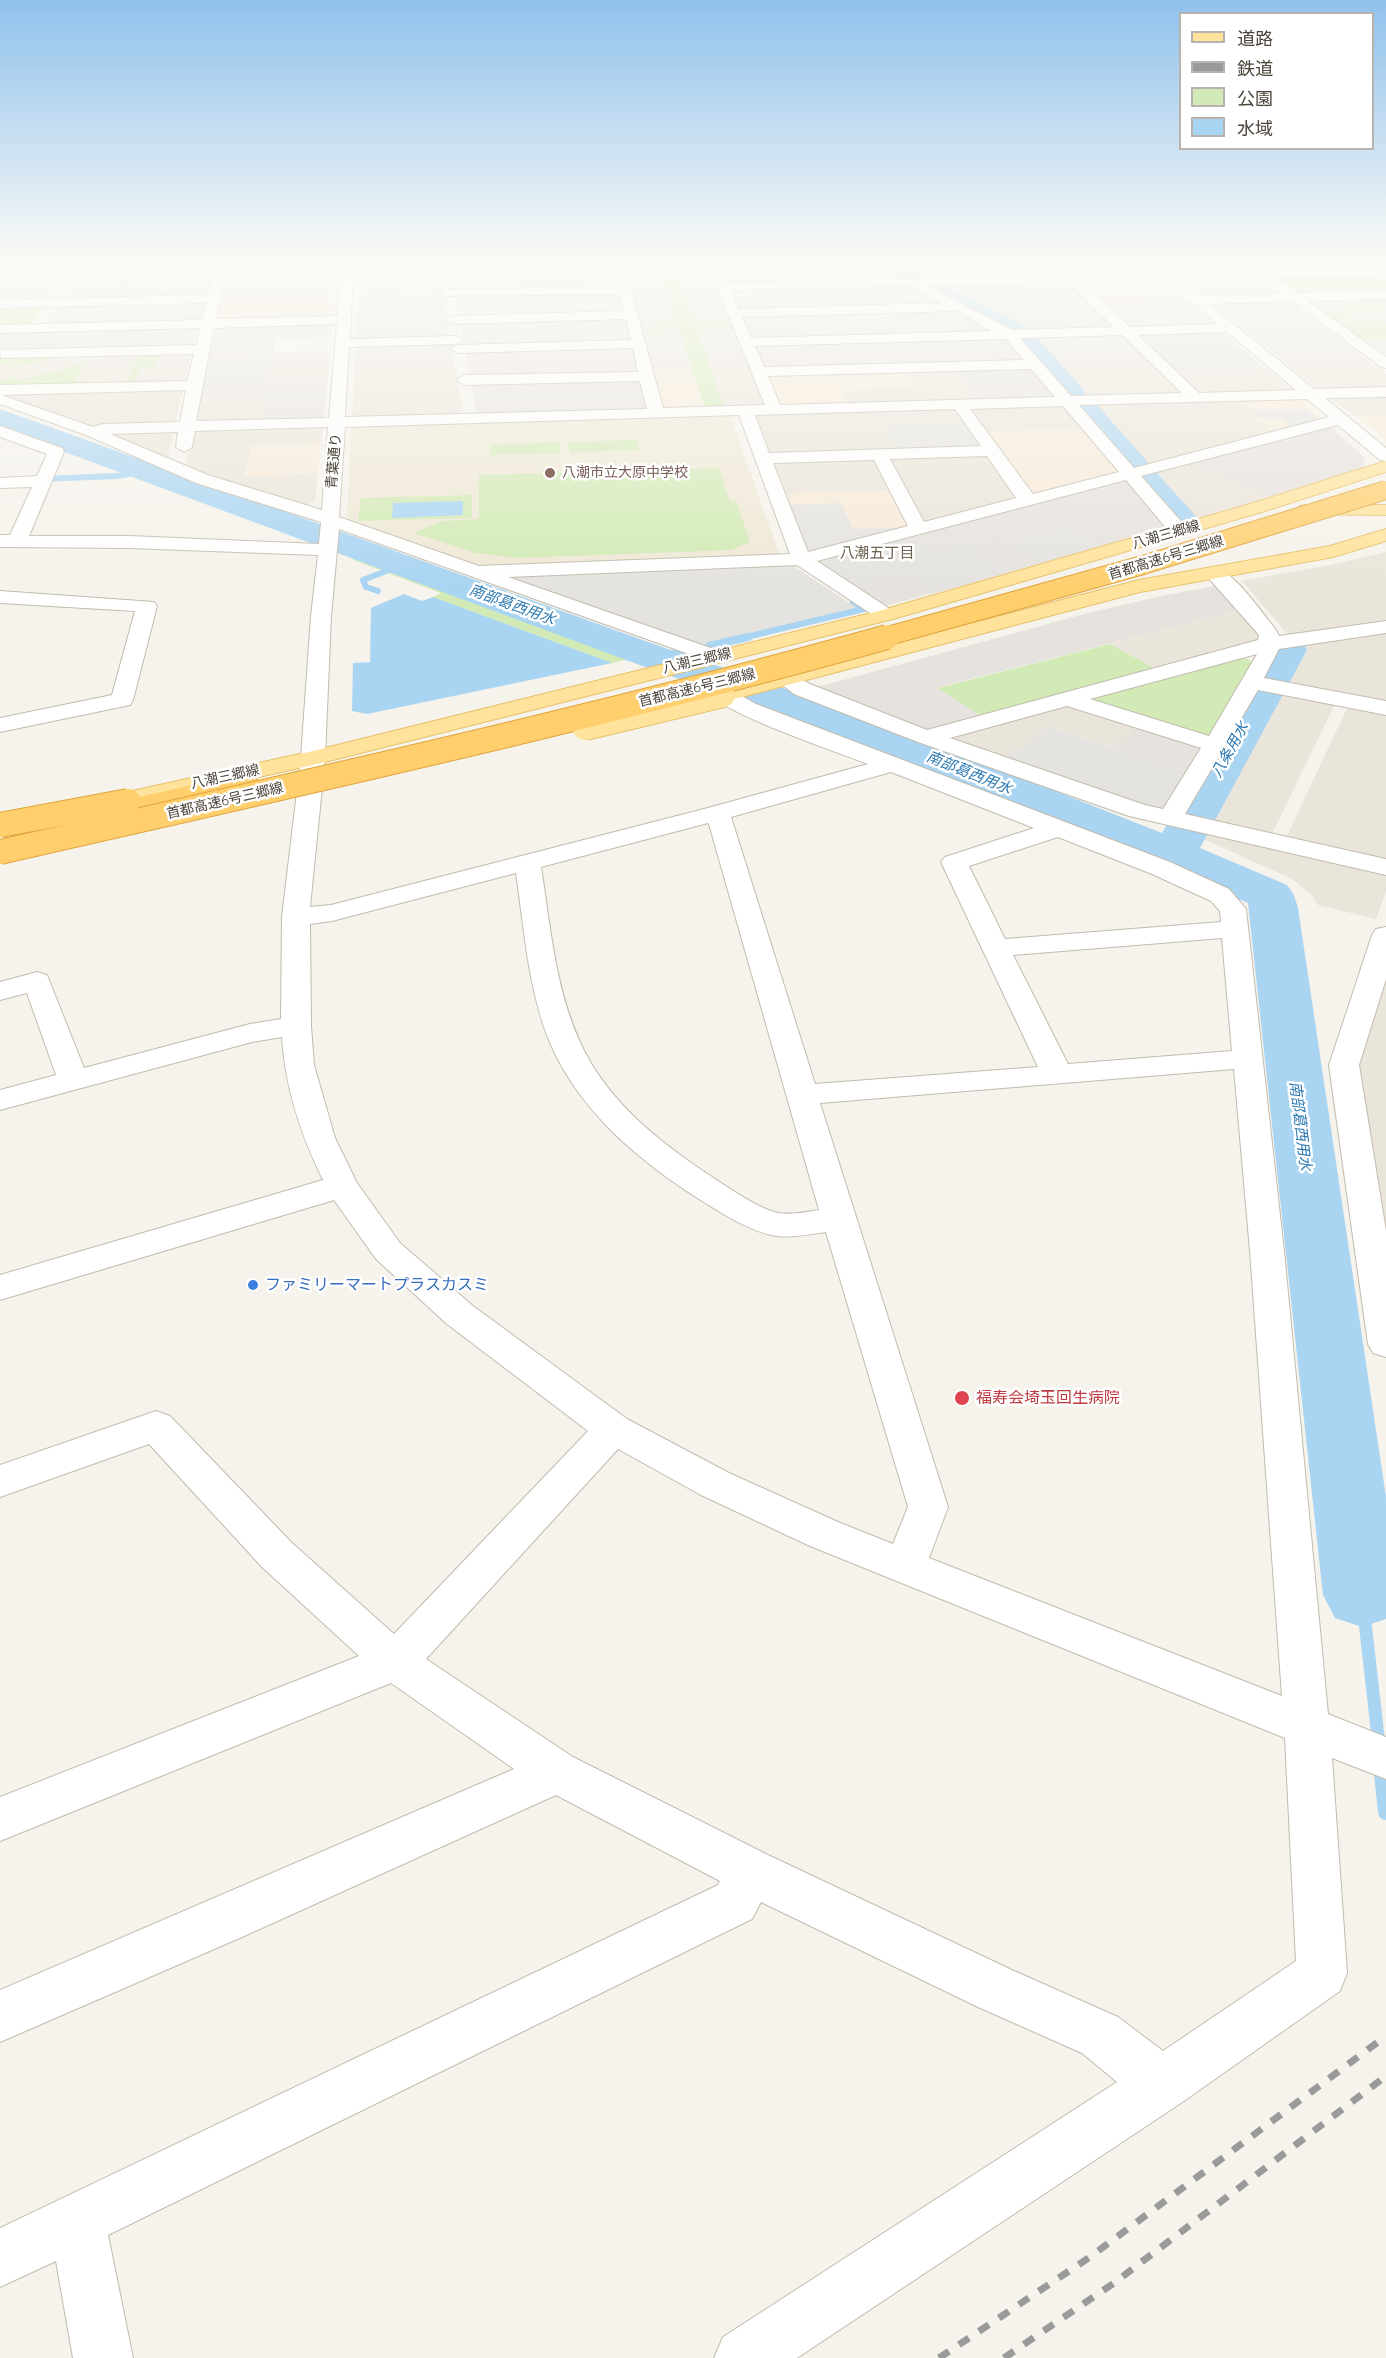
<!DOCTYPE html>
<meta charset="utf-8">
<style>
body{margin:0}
#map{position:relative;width:1386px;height:2358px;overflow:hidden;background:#f6f3ec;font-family:Quicksand,"Noto Sans JP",sans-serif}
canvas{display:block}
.legend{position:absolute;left:1179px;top:12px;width:195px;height:138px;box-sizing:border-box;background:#fff;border:2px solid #b7b4b0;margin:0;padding:8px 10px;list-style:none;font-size:18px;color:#4b4439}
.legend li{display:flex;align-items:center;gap:12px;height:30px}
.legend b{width:30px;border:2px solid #b7b4b0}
</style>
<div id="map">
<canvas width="1386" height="2358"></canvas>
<ul class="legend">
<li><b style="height:8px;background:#ffe39c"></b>道路</li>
<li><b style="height:8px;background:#9a9a9a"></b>鉄道</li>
<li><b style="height:16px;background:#d2eab5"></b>公園</li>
<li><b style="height:16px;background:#a9d4f2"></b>水域</li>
</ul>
</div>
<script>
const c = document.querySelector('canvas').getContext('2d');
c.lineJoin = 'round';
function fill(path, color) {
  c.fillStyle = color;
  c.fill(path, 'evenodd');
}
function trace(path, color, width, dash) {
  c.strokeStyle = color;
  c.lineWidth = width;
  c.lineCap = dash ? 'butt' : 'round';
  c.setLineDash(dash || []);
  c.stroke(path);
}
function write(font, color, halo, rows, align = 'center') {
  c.font = font + ' Quicksand,"Noto Sans JP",sans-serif';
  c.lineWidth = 5;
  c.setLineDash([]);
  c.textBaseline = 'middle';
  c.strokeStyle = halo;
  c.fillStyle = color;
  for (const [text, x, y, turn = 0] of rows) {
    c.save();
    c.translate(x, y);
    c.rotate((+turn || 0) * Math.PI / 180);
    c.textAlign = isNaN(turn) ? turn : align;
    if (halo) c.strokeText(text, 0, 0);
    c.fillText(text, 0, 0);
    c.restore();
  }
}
const residential = new Path2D(`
 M215,259L214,263L168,265L166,273L78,275L89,260Z
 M274,259H332V266L272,269Z
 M1158,259H1231L1281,296L1206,298Z
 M868,262L901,280L731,285L722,265Z
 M711,265L720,286H717L732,325L695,326L675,266Z
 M659,267L678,326L640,327L630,288L455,292L452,271Z
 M1053,267L1064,277L984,279L975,269Z
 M401,274L402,290L443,289L450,338L356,340L358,300L366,289V276Z
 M324,276L331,277L330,290L333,297L222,301L227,278Z
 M211,277L206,297L60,301L75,280Z
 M64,280L49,301L0,302V282Z
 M1067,280L1092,304L1048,305L1034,291L946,293L927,283Z
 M909,284L947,304L739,311L729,288Z
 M619,291L625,314L459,318L455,294Z
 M1180,297L1216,327L1130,330L1102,303L1143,302L1139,298Z
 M1386,297V354H1380L1303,299Z
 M206,300L200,322L42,326L58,304Z
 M1286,300L1386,373V389L1320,391L1210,301Z
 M955,309L998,332L751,339L740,314Z
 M334,311L333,318L244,321L245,315Z
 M625,317L632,343L465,347L460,321Z
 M333,322L332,337L276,339L273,352L330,351L328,379L267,381L271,360L209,361L217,325Z
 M199,325L184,383L0,388V353L4,352L0,350V330Z
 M734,328L766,407L724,408L697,329Z
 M679,329L692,368L651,369L641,330Z
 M1121,333L1185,394L1078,398L1026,336Z
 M1005,336L1027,363L764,370L752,343Z
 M451,341L464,416L360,419L352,416L356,344Z
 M632,346L639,374L471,379L465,351Z
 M953,369L976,401L848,404L840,390L914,388L903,370Z
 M1266,369L1293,391L1198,394L1174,371Z
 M184,387L175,424L86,427L0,396V392Z
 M1386,394V415L1356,416L1328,398L1336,396Z
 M264,398L260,422L195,423L200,400Z
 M1238,401L1271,433L1139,467L1085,405Z
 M1061,403L1082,429L986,432L968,406Z
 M955,407L966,424L883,426L897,452L768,455L752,413Z
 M316,426L323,428L321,443L251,446L245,475L318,473L315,502L301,506L211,478L186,467L193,429Z
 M174,430L168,459L105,434Z
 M987,454L1018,500L930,522L921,521L886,457Z
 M872,458L889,491L783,494L771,461Z
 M1183,464L1271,496L1187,523L1145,474Z
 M1386,552V622L1289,636L1242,581L1330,565Z
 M1242,610L1264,636L1261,641L1156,669L1110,644Z
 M1386,631V706L1275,685L1296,648L1295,644Z
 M1273,689L1336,702L1271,836L1200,820Z
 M1068,704L1140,726L1112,747L1049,727L1006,758L954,740V734Z
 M1349,704L1386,711V862L1285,840Z
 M1204,832L1386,873V891L1376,919L1318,905L1312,895L1292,879L1201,838Z
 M1386,976V1256L1358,1067Z`);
const commercial = new Path2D(`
 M364,259H437L438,265L372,267L366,265Z
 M974,259H1046L1053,267L976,269L984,279L923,281L886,261Z
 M1056,259H1135L1180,297L1140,298L1144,302L1102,303Z
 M1248,259L1346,260L1363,270L1266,272Z
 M333,297L334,311L245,315L244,321H217L222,301Z
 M692,368L705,409L662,410L651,369Z
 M903,370L915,388L841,390L848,404L779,406L766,374Z
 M1301,399L1322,419L1271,433L1238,401Z
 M1386,415V440L1356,416Z
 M1082,429L1120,473L1039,494L1029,493L986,432Z
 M321,443L318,473L245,476L251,446Z
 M889,491L908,527L805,550L783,494Z`);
const industrial = new Path2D(`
 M1289,259H1386V270H1363L1346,260Z
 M1034,291L1048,305L1092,304L1119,330L1021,332L946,293Z
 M1220,331L1266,369L1174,371L1133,333Z
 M271,359L268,381L328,379L324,417L315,420L260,422L264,398L200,400L209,361Z
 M1031,367L1057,398L976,401L953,369Z
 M640,378L647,410L477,415L471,382Z
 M1321,426L1331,427L1365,458L1363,468L1271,496L1183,464Z
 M1124,480L1132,481L1170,527L882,607L811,561Z
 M1220,585L1242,610L939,687L981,716L928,730L814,688L1088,613L1166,595Z
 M1140,726L1203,746L1188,772L1112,747Z`);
const education = new Path2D(`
 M730,415L780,556L481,568L347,519L351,428L366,424Z`);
const green = new Path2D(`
 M675,266L695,326L732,325L734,328L697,329L724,408L705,409L679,329L641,330L640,327L678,326L659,267Z
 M1374,274L1386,281V294H1296L1271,276Z
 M0,305H46L31,325L0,327Z
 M1370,305L1386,311V313C1364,313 1355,304 1340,323L1364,327L1369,320L1386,323V341L1360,340L1319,311L1350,310L1345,306Z
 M162,351L154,367H141L132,385H97L93,383L125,382L141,352Z
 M52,355L50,359L16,367L0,364L1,356Z
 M76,366H85L74,379L75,381H84L83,384L0,388V380L12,377L22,380Z
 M637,440L639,450L570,452L568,442Z
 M559,442L560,453L490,455V445Z
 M719,468L730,501H736L750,542L731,550L518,558L476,553L414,533L442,521L479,519V475Z
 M472,495V518L358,521L361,498Z
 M352,552L639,657L612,663L433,597L441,593L353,560Z
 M1110,644L1156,669L981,716L938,688Z
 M1237,658L1248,659L1254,663L1210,735L1202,737L1089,702L1090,697Z`);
const parking = new Path2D(`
 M86,339L78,350L16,352L24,340Z
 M1306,409L1319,420L1291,427L1280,418H1257L1249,410Z
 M966,424L983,449L897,452L883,426Z
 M841,503L853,529L908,527L816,551L805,550L788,505Z
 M1063,527L1104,545L1043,563L1001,544Z
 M908,536L938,550L985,537L998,544L973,552L1014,571L936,593L902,575L852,588L811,561L832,556L846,563L877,555L863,548Z
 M789,563L857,608L702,645L507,578L510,574Z
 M1049,727L1188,772L1169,807L1152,809L1006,758Z`);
const water = new Path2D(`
 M463,501V515L392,518L393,503Z
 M404,594L422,601L433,597L612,663L367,714L352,711L353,663L370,662L371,608Z`);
const streamFar3 = new Path2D(`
 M39,479L118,476L146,471
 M378,591L366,587L363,580L402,565
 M742,638L864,609L853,602`);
const streamFar2 = new Path2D(`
 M709,646L748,637
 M651,656L681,653`);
const streamFar1 = new Path2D(`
 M1362,1595L1379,1746`);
const stream = new Path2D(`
 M1381,1764L1386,1812`);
const river = new Path2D(`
 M876,259H895L1023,325L1026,330L1032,332L1083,389L1086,397L1091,398L1145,459L1149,466L1147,470L1156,472L1193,513L1198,520L1193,527L1181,530L1169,527L1134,486L1129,479L1132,475L1123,473L1071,410L1067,404L1068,402L1063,401L1010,337L877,268L874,263Z
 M0,409L665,648L857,713L1162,833L1269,650L1268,646L1273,638L1287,635L1301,638L1307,650L1200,848L1287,885L1294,895L1298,908L1386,1497V1619L1362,1627L1335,1618L1323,1595L1248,903L827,731L637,664L0,428Z`);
const minor = new Path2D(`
 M217,259H229L227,270L341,267L342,259H354V267L682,259H864L858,263L353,275L350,339L456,336L463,340L456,344L349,347L345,417L647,409L640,381L464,385L456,380L464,375L638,372L633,348L458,353L451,349L458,345L631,340L626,319L454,324L447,320L454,316L624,311L619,294L444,296L442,293L449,289L630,287L663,408L765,405L717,287L723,283L1060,274L1049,263L1055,259L1059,260L1130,327L1217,324L1140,259H1154L1199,296L1281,294L1236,259H1250L1265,270L1386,267V275L1276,277L1298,293L1386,291V299L1308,301L1386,357V368L1381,367L1292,301L1209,304L1314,389L1386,387V397L1325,398L1386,448V461L1380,460L1338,425L1141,476L1186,527L1188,531L1186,535H1172L1126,480L817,561L893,611L896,615L893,619H879L797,565L508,577L722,652L725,657L722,662L714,663L339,529L331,616L325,758L310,907L331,905L704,809L868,764C840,753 725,714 712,695L715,690L723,688L731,690L756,704L1170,862L1229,889L1246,909L1284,1251L1328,1714L1386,1737V1779L1332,1758L1347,1973L1340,1991L1181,2103L797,2358H714L723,2337L1117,2082L1082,2053L978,2007L761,1902L752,1919L108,2235L133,2358H73L56,2261L0,2287V2228L718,1885L720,1881L556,1795L242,1937L0,2042V1990L514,1769L391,1683L0,1841V1797L359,1656L262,1567L149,1444L0,1497V1465L156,1411L170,1416L292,1543L394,1634L588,1431L447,1324L376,1259L334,1200L0,1300V1275L323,1180C301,1135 285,1088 282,1037L252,1042L0,1110V1090L56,1075L27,993L0,1000V982L37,972L47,975L84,1068L250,1024L281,1019L282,917L301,758L311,616L318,555L129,548L0,547V535H10L32,487L0,488V478L37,476L47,454L0,437V426L62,448L64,452L29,536H129L319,544L321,522L196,483L86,435L0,404V385L187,381L194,354L1,358L0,350L196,345L200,328L0,333V325L202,320L206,303L0,308V300L208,295L212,278L0,283V275L214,270ZM341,275L337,316L216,319L225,278ZM1067,282L1114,327L1012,330L928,286ZM909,286L941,303L739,309L731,291ZM956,311L992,331L751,338L742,317ZM337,324L329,418L196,421L214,328ZM1227,332L1296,390L1199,393L1138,335ZM1122,335L1182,393L1071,396L1020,338ZM1006,339L1024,360L764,367L755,346ZM1031,369L1055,397L780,405L768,376ZM186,390L180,422L103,424L93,427L1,395ZM1307,399L1329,417L1134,468L1079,405ZM1063,406L1119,472L1033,494L970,409ZM955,409L981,446L769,453L755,415ZM739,415L790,554L479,566L339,517L345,427ZM328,427L322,510L208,475L110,434L178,432L176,447L184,452L192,447L195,431ZM987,456L1016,498L924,522L890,459ZM874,460L908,526L808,552L773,463ZM891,772L1034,828L945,857L941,862L1038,1067L815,1084L731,817ZM708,823L709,824L819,1210C807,1212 791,1215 779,1213C759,1210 720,1182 703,1171C653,1137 604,1097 579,1040C555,986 550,924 541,867ZM1058,837L1152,874L1211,901L1220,911L1221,922L1005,939L969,866ZM516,873C524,928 528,986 548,1038C577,1110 639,1161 702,1201C725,1215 749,1231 776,1236C792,1238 810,1234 826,1232L908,1507L893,1544L838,1522L729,1473L627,1419L473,1306L400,1243L357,1183L335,1138L314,1065L311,1026L310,924L332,921ZM1222,938L1232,1051L1068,1064L1013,955ZM1234,1069L1250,1251L1282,1696L929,1558L948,1507L820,1103ZM618,1449L701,1495L810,1546L1285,1738L1296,1961L1163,2051L1118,2017L1014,1971L768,1855L573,1757L426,1659Z
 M1214,567C1235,572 1262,613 1276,630L1279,636L1386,621V633L1279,649L1264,678L1386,701V715L1258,690L1185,814L1386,859V875L1129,816L918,742L794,694L776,680L779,675C792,672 799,678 810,684L927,730L1258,640L1259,635L1204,573L1207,569ZM1257,654L1209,736L1090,699ZM1067,706L1201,748L1163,809L1145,805L950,738Z
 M0,591L154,602L157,606L133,700L130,705L0,732V718L112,695L135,611L0,603Z
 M1386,927V979L1359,1065L1386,1231V1357L1373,1353L1368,1344L1329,1065L1372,935L1376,929Z`);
const major = new Path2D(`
 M1386,461V472L1262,512L893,619L313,765L96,813L87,811L84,806L87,801L96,799L313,751L879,611L1250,504Z
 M1306,505H1386V515L1300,514L1297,510L1300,506Z
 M1386,529V541L1333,557L1140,592L723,702L715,700L712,695L715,690L1139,580L1330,546Z`);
const highway = new Path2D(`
 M245,773L253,775L257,780L253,785L95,821L86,819L83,814L86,809Z`);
const rail = new Path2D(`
 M939,2358L1090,2257L1386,2036
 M1004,2358L1114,2283L1386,2076`);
const majorBridge = new Path2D(`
 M585,728L723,695`);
const highwayBridgeFar1 = new Path2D(`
 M881,638L1143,565L1386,490`);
const highwayBridge = new Path2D(`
 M0,825L128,801
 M0,852C297,784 594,719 887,637`);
const markers = [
 [550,473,6,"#8d6e63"],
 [253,1285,6,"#3f7fe0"],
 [962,1398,8,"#e0444e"]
];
const farStreetnames = [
 ["青葉通り",334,461,-85],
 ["八潮三郷線",1166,535,-16],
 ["首都高速6号三郷線",1166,558,-17],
 ["八潮三郷線",697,661,-13],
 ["首都高速6号三郷線",697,688,-14],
 ["八潮三郷線",225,777,-12],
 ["首都高速6号三郷線",225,801,-13]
];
const farEducationnames = [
 ["八潮市立大原中学校",562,473]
];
const farNeighbourhoodnames = [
 ["八潮五丁目",877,553]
];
const farWaternames = [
 ["南部葛西用水",512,605,20],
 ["八条用水",1230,750,-61],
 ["南部葛西用水",969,773,22],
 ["南部葛西用水",1300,1126,83]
];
const shopNames = [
 ["ファミリーマートプラスカスミ",265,1285]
];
const healthNames = [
 ["福寿会埼玉回生病院",976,1398]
];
fill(residential, '#eae5da');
fill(commercial, '#f7ead8');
fill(industrial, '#e6e2dd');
fill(education, '#efe8d6');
fill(green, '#d2eab5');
fill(parking, '#e5e3e0');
fill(water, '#a9d4f2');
trace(streamFar3, '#a9d4f2', 6);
trace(streamFar2, '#a9d4f2', 8);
trace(streamFar1, '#a9d4f2', 13);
trace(stream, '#a9d4f2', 16);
fill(river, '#a9d4f2');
trace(minor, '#c2bbae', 2);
trace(major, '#e6c16a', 2);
trace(highway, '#e0a43c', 2);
fill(minor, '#fff');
fill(major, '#ffe39c');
fill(highway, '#ffcf6e');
trace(rail, '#9a9a9a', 7, [12, 12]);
trace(majorBridge, '#e6c16a', 26, []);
trace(highwayBridgeFar1, '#e0a43c', 20, []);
trace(highwayBridge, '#e0a43c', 26, []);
trace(majorBridge, '#ffe39c', 24);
trace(highwayBridgeFar1, '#ffcf6e', 18);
trace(highwayBridge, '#ffcf6e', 24);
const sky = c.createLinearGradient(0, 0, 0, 590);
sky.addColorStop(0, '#8fc1ec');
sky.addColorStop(0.44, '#fbfaf6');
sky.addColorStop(1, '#fbfaf600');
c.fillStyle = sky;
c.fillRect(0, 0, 1386, 590);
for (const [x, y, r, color] of markers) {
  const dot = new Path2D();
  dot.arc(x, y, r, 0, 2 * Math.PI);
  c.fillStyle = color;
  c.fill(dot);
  trace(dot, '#fff', 2);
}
write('14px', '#4b4439', '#fff', farStreetnames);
write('14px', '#785e54', '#fff', farEducationnames, 'left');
write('15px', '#6e6250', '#fff', farNeighbourhoodnames);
write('italic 15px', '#2e7ab2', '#fff', farWaternames);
write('16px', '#366cbe', '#fff', shopNames, 'left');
write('16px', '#be3a42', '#fff', healthNames, 'left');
</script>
